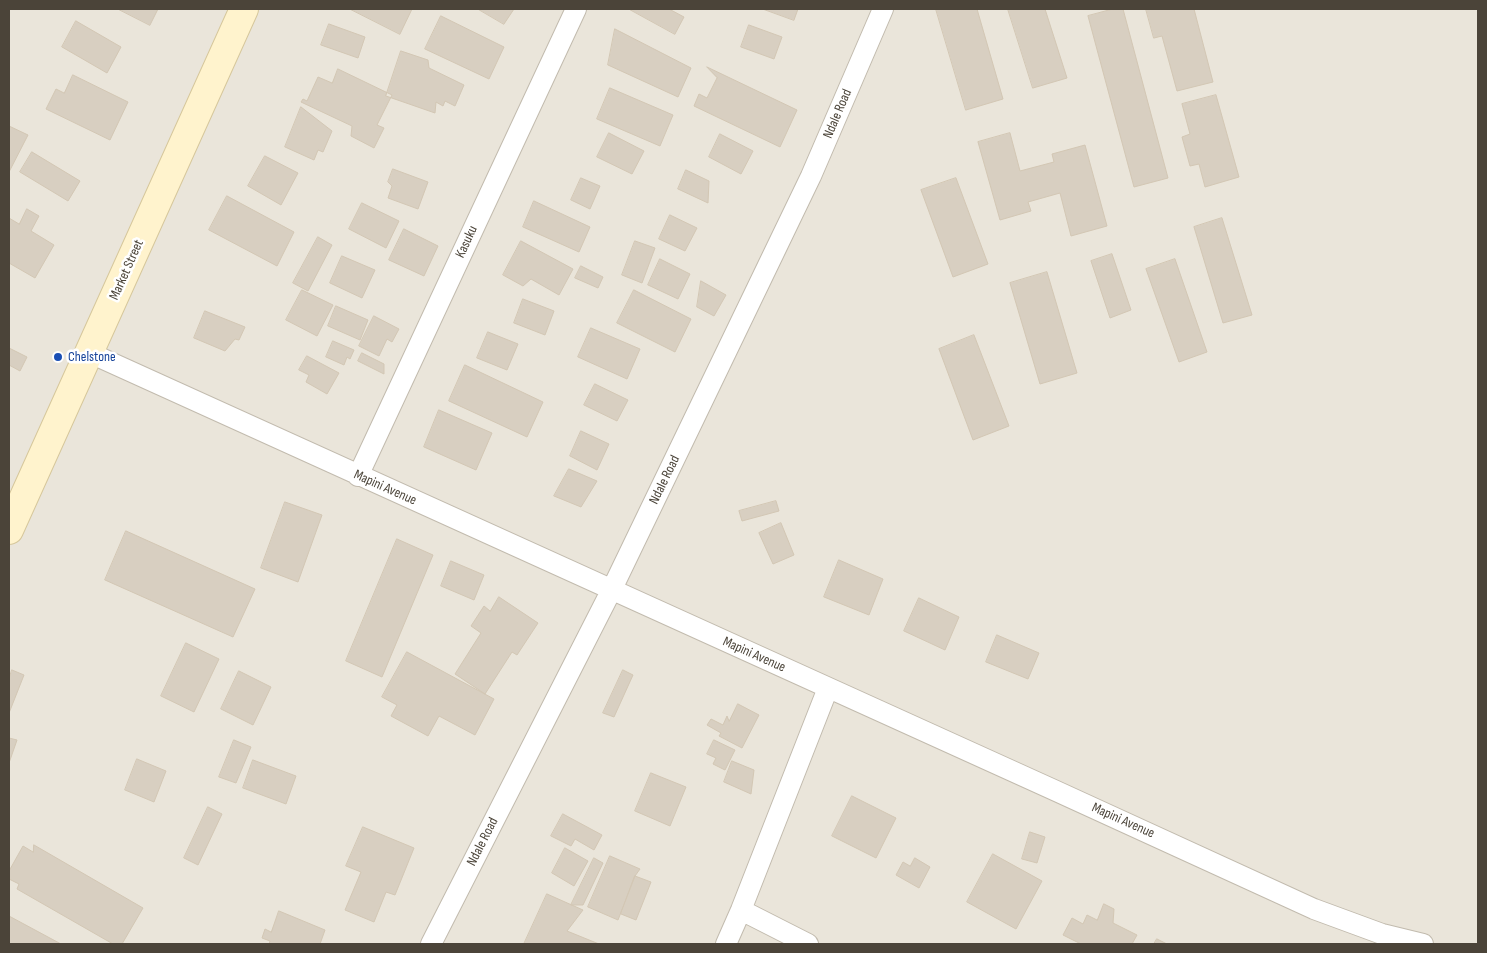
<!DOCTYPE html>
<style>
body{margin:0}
#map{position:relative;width:1487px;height:953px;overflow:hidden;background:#f6f3ec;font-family:"Sofia Sans Condensed",sans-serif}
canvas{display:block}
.frame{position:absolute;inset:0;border:10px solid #4b4439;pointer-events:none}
</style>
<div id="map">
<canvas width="1487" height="953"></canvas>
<div class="frame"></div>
</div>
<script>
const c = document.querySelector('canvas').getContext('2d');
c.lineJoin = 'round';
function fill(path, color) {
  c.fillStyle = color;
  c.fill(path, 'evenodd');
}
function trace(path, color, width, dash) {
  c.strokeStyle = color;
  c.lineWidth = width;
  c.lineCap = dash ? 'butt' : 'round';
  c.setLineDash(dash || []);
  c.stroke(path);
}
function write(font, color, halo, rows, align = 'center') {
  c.font = font + ' "Sofia Sans Condensed",sans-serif';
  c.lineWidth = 5;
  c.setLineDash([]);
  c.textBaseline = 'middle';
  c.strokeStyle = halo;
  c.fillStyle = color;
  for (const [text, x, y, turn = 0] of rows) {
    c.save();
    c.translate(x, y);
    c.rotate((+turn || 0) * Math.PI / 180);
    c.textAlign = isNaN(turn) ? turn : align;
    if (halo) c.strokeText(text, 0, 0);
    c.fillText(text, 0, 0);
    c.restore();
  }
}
const residential = new Path2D(`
 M9,9H1478V944H9Z`);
const building = new Path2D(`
 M118,9H158L150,25Z
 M350,9H412L400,34Z
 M478,9H514L504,24Z
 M629,9H669L684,17L675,34Z
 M763,9H798L794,20Z
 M936,9H977L1003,99L966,110Z
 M1008,9H1045L1067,78L1033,88Z
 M1113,9H1123L1168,178L1134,187L1088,16Z
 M1146,9H1194L1213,82L1177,91L1162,36L1154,38Z
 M441,16L504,47L489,79L425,49Z
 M76,21L121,47L107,73L62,47Z
 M329,24L365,37L358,58L321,45Z
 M749,25L782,37L774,59L741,47Z
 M615,29L691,68L678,97L608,65Z
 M401,51L428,60L429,68L464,85L455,106L445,101L443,106L436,102L435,113L386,96Z
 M707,67L797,110L780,147L694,106L699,94L707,98L717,78Z
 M338,69L392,95L377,125L384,128L374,148L351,136L352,126L301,102L303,99L307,101L318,77L332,83Z
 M73,75L128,102L110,140L46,109L56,89L64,93Z
 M610,88L673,115L660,146L597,119Z
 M1216,95L1239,177L1205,187L1199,164L1190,166L1182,137L1190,134L1182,104Z
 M301,107L332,131L323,152L318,150L314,160L285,147Z
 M9,126L28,135L9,172Z
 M609,133L644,151L632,174L597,157Z
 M1010,133L1020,171L1054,162L1052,154L1085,145L1107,226L1071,236L1060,193L1028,202L1031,211L1000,220L978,142Z
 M720,134L753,151L741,174L709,157Z
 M32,152L80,181L68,201L20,172Z
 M265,156L298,173L281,205L248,186Z
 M393,169L428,182L418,209L388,198L392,186L388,182Z
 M686,170L709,181L708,203L678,189Z
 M581,178L600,186L590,209L571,200Z
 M956,178L988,264L953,277L921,190Z
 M227,196L294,232L277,266L209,230Z
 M534,201L590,227L579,252L523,227Z
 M362,203L399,221L386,248L349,229Z
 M27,209L39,216L31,231L54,245L35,278L9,263V218L19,224Z
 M670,215L697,228L685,251L659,239Z
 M1222,218L1252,315L1223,323L1194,227Z
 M404,229L438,246L424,276L389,260Z
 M318,237L332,245L308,291L293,283Z
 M521,241L573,269L559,295L531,279L523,286L503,275Z
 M635,241L655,248L642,283L622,275Z
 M1112,254L1131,310L1110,318L1091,261Z
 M342,256L375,270L362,298L330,283Z
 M660,259L690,274L678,299L648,285Z
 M1175,259L1207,352L1179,362L1146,269Z
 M581,266L603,277L598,288L575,278Z
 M1047,272L1077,373L1040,384L1010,283Z
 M701,281L726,295L714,316L697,307Z
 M302,290L333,305L317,336L286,320Z
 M634,290L691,319L675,352L617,323Z
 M523,299L554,311L545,335L514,323Z
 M336,306L368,320L360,340L328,326Z
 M205,311L245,327L239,340L235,339L225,351L194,338Z
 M374,316L399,329L392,342L387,339L379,356L359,346Z
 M591,328L640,349L627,379L578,357Z
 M488,332L518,344L507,370L477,358Z
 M974,335L1009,426L973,440L939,349Z
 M333,341L354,350L350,359L347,357L344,365L326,357Z
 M9,348L27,357L20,371L9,365Z
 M362,353L384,364V374L358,361Z
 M307,356L339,373L327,394L306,382L309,375L299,370Z
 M465,365L543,402L527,437L449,401Z
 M595,384L628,400L617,421L584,405Z
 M439,410L492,433L476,470L424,447Z
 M581,431L609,444L597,470L570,456Z
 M569,469L597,481L581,507L554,496Z
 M776,501L779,511L742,521L739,511Z
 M285,502L322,515L298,582L261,568Z
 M781,523L794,555L773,564L759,533Z
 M126,531L255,589L233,637L105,580Z
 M397,539L433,555L382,677L346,661Z
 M839,560L883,579L869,615L824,597Z
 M451,561L484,575L474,600L441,586Z
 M499,597L538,623L517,655L512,652L485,694L455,674L481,633L471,626L484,606L490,611Z
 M919,598L959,617L945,650L904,631Z
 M997,635L1039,653L1028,679L986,662Z
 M186,643L219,659L194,712L161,696Z
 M407,652L494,699L475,735L439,716L428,736L391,716L397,705L382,697Z
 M12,670L24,675L9,713V679Z
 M623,670L633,675L614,717L603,713Z
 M239,671L271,687L253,725L221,709Z
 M738,704L759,715L742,748L719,736L721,733L707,725L711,719L723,725L727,716L729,721Z
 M9,738L17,740L9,763Z
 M234,740L251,747L236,783L219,777Z
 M714,740L735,750L725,770L713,764L716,758L707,754Z
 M137,759L166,771L154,802L125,790Z
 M253,760L296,776L286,804L243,788Z
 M732,761L754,770L751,794L724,782Z
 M651,773L686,787L670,826L635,811Z
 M852,796L896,818L876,858L832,836Z
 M208,807L222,814L198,865L184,858Z
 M563,814L602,835L594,850L575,839L571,846L551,836Z
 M363,827L414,848L395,895L386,892L374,922L345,910L361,872L346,866Z
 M1030,832L1045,837L1037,863L1022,859Z
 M34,845L143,908L122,944H113L17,889L19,884L9,879V871L23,846L33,852Z
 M565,848L588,861L574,886L552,873Z
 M993,854L1042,881L1016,929L967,902Z
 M610,856L640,869L635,876L618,920L588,907Z
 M594,858L603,863L583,905H571Z
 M915,858L930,867L919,888L896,875L903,862L910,866Z
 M635,876L651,882L636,920L621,914Z
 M547,894L583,910L567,931L599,944H524Z
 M1104,904L1114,909L1113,923L1137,935L1132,944H1081L1063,935L1072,918L1083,924L1087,915L1097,920Z
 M279,911L325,930L320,944H269L270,941L262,938L265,929L271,932Z
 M9,916L61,944H9Z
 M1157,939L1167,944H1154Z`);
const street = new Path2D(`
 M90,353C496,541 907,721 1314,909L1382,934L1423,944
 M358,476L576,9
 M741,910L808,944
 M431,944L611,591L811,176L883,9
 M726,944L741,910L828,688`);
const secondary = new Path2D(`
 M9,530L244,9`);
const markers = [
 [58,357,5,"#1a4fb4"]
];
const streetNames = [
 ["Ndale Road",838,114,-67],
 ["Kasuku",467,242,-65],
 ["Market Street",127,270,-66],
 ["Ndale Road",665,480,-64],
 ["Mapini Avenue",385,488,24],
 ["Mapini Avenue",754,655,24],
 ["Mapini Avenue",1123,821,24],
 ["Ndale Road",483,842,-63]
];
const transitNames = [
 ["Chelstone",68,357]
];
fill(residential, '#eae5da');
fill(building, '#d8cfc1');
trace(building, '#d3c7b4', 1);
trace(street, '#c2bbae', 22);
trace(secondary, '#d6c79b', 30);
trace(street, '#fff', 20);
trace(secondary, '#fff3cd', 28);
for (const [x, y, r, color] of markers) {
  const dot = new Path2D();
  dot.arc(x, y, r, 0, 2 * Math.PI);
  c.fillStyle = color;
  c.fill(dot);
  trace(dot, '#fff', 2);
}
write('14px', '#4b4439', '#fff', streetNames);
write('14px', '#164399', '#fff', transitNames, 'left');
</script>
